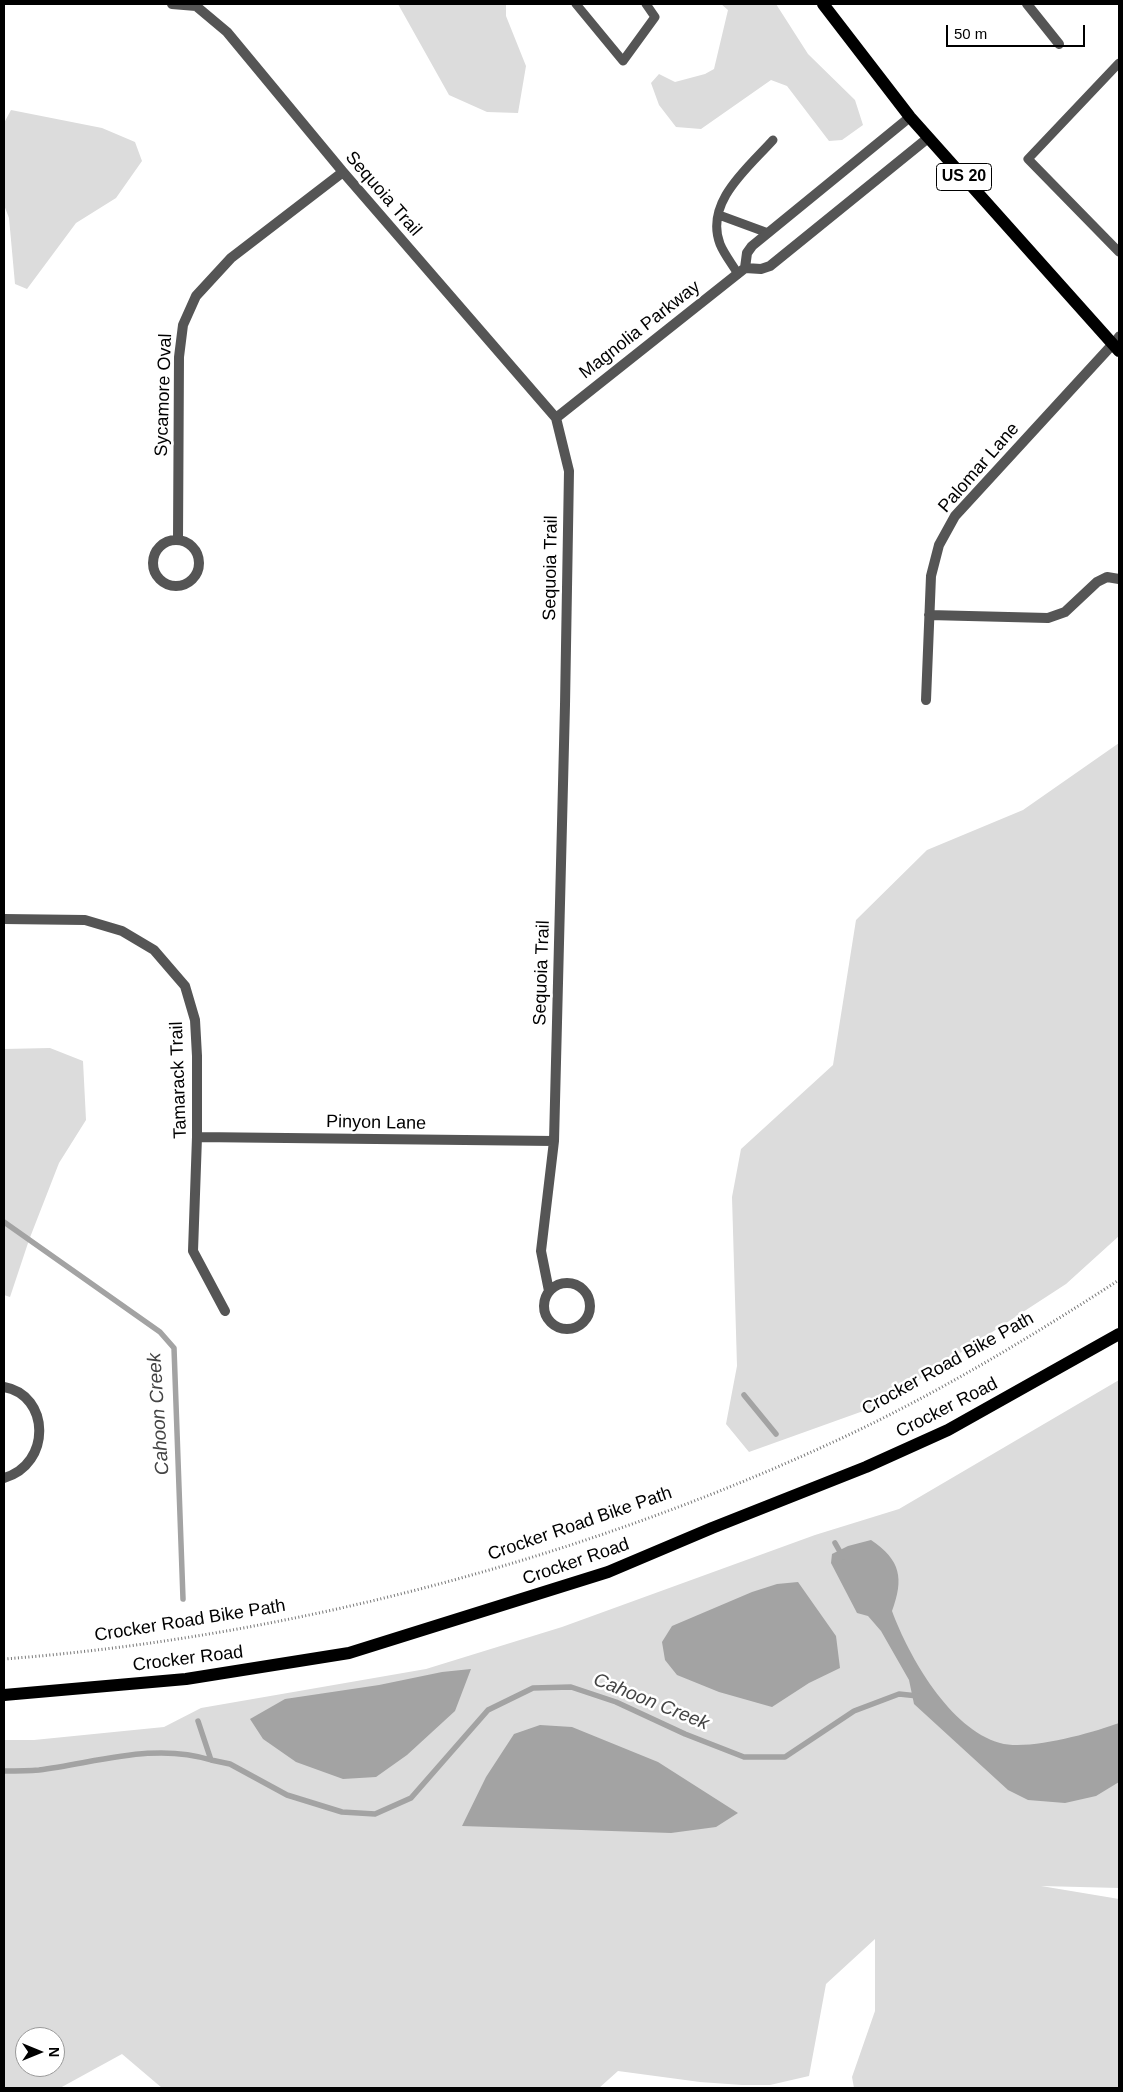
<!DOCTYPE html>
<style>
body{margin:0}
#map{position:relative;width:1123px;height:2092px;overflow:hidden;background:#fff;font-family:Arial,sans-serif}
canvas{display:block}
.frame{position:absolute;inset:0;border:5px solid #000;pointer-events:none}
.north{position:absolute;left:15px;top:2027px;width:50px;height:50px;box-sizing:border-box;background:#fff;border:1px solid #999;border-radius:50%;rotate:90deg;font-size:14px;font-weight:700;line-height:20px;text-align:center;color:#000}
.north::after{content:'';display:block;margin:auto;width:18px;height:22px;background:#000;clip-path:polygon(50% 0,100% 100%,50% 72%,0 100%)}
.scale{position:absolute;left:946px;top:25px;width:139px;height:22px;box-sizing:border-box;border:2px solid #000;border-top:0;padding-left:6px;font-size:15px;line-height:18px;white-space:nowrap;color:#000;-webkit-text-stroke:4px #fff;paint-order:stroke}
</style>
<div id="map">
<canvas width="1123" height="2092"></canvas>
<div class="frame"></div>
<div class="north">N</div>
<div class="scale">50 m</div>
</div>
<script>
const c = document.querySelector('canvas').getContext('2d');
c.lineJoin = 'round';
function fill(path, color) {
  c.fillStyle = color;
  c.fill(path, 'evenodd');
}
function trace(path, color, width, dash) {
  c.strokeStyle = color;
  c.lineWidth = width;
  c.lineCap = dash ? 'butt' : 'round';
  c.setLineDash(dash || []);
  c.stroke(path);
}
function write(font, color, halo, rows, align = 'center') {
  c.font = font + ' Arial,sans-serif';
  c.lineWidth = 5;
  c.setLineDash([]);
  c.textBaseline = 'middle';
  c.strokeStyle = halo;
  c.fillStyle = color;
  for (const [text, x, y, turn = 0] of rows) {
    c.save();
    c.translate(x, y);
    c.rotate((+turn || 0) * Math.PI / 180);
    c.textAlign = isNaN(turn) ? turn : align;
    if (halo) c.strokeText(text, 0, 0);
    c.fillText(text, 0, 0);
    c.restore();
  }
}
const green = new Path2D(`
 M398,4H506V16L526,66L518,113L487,112L449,95Z
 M721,4H776L808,54L855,100L863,125L842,140L829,141L787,86L771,80L701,129L676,127L659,105L651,83L659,74L675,82L705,74L714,69L728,10Z
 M11,110L102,128L135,142L142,161L116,198L76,223L27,289L15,284L9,218L4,205V123Z
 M1119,743V1236L1066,1284L880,1405L749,1452L726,1424L737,1366L732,1197L741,1149L833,1065L856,920L927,850L1023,810Z
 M50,1048L83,1061L86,1120L59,1163L29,1240L10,1297L4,1295V1049Z
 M1119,1380V1888L1041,1886L1119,1899V2088H854L852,2077L875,2011V1939L826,1984L809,2076L770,2085H742L700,2082L618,2071L599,2088H162L122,2054L60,2088H4V1740H34L164,1727L201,1708L426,1669L562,1627L815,1535L899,1509ZM25,2037H55V2067H25Z`);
const water = new Path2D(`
 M871,1540C901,1560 904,1579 892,1611C909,1657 950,1729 1000,1743C1028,1751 1092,1733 1119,1723V1782L1096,1796L1065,1803L1028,1800L1008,1790L914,1704L909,1680L881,1631L868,1616L857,1613L831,1563L832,1554L848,1546Z
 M798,1582L836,1636L840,1668L809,1683L772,1707L719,1692L677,1675L665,1660L662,1642L672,1626L752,1592L777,1584Z
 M471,1669L455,1711L407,1755L376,1777L343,1779L296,1762L263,1739L250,1719L285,1699L379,1685L442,1672Z
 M540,1725L572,1727L658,1762L738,1813L716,1827L671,1833L462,1826L486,1777L514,1734Z`);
const stream = new Path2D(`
 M4,1222L160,1332L174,1348L183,1599
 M744,1395L776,1434
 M835,1543L843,1557
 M198,1721L211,1760L230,1764L287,1795L342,1812L375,1814L411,1798L488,1710L533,1688L571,1687L616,1702L685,1734L744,1757H785L854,1711L899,1694L918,1696
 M4,1771C15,1771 27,1771 39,1770C96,1763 154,1742 211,1760`);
const path = new Path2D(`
 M4,1659C295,1637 602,1554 865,1427C953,1384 1037,1333 1119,1280`);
const lane = new Path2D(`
 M576,4L623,61L655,17L646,4
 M1119,63L1028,159L1119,252
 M719,215L768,233
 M738,274C732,264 724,254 720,244C704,202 749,167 773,140
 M1112,345L1119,336`);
const street = new Path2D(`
 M172,4L196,6L227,32L343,172L556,418L569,471L565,705L554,1141L541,1251L549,1291
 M1027,4L1059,44
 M745,268L747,253L752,246L910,117
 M556,418L745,268L761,269L770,266L928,138
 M178,539L179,357L183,325L196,296L231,258L343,172
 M153 563a23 23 0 1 1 46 0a23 23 0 1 1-46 0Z
 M929,615L1048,618L1065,612L1097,582L1107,577L1119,579
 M926,700L931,576L939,545L955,516L1112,345
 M4,919L85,920L122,931L154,950L185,986L195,1020L197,1056V1137L193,1251L225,1311
 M197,1137L554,1141
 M544 1306a23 23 0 1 1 46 0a23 23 0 1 1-46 0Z
 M4,1387C50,1395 52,1464 4,1478`);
const primary = new Path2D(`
 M823,4L910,117L1119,351
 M4,1695L186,1679L349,1653L608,1572L712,1528L866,1467L948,1430L1119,1334`);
const shields = [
 [964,177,55]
];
const shieldNames = [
 ["US 20",964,177]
];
const streetNames = [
 ["Sequoia Trail",383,194,49],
 ["Magnolia Parkway",640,330,-38],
 ["Sycamore Oval",164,395,-88],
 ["Palomar Lane",979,468,-49],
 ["Sequoia Trail",551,568,-89],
 ["Sequoia Trail",542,973,-88],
 ["Tamarack Trail",179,1080,-92],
 ["Pinyon Lane",376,1123,1],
 ["Crocker Road Bike Path",948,1364,-29],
 ["Crocker Road",947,1408,-27],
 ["Crocker Road Bike Path",580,1524,-19],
 ["Crocker Road",576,1562,-19],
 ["Crocker Road Bike Path",190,1621,-9],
 ["Crocker Road",188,1659,-7]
];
const waterNames = [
 ["Cahoon Creek",159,1414,-94],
 ["Cahoon Creek",651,1702,22]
];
fill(green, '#dcdcdc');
fill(water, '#a3a3a3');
trace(stream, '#a3a3a3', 5.5);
trace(path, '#777', 3, [1, 2.5]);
trace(lane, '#555', 9);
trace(street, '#555', 10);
trace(primary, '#000', 12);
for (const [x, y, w] of shields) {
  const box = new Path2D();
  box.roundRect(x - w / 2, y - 13.5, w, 27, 4);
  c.fillStyle = '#fff';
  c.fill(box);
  trace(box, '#000', 1);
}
write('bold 16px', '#000', null, shieldNames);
write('18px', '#000', '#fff', streetNames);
write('italic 19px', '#444', '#fff', waterNames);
</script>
